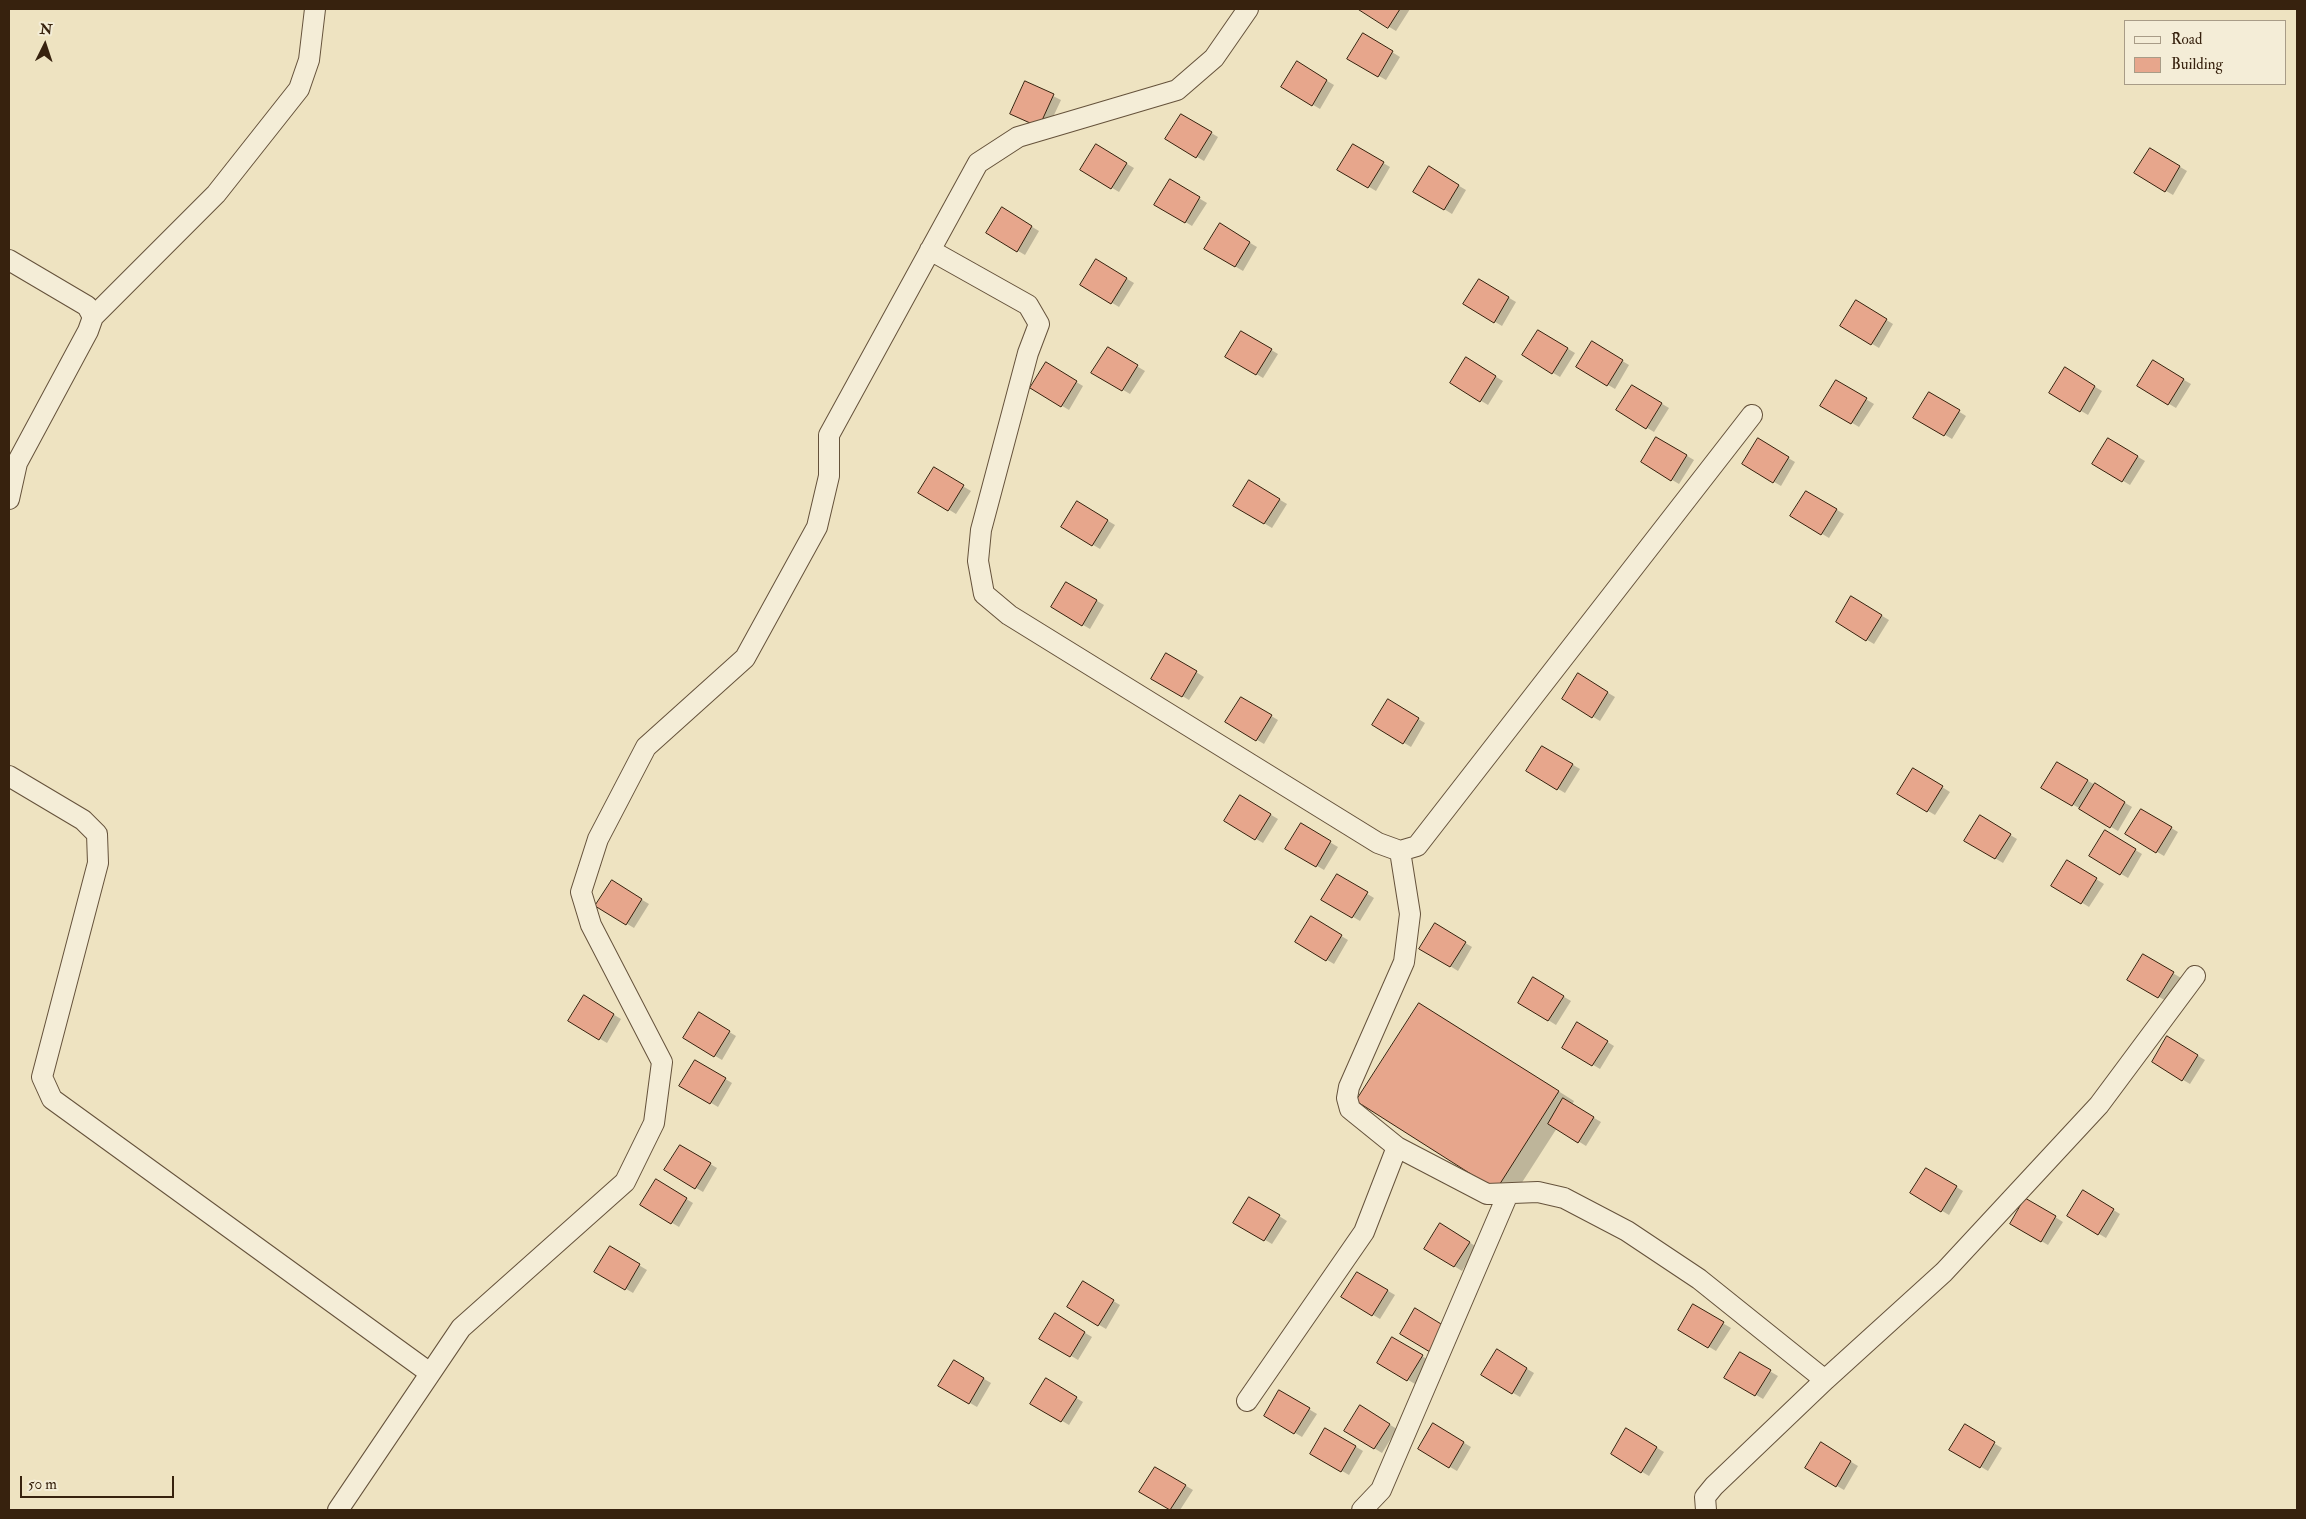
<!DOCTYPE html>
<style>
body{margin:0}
#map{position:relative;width:2306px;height:1519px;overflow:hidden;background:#eee3c1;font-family:"IM FELL Double Pica",serif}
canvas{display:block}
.frame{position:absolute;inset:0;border:10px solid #37220e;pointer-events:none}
.legend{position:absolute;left:2124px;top:20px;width:162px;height:65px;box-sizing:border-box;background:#f4edd7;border:1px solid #a89c87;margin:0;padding:6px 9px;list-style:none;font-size:15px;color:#37220e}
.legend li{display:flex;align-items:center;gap:10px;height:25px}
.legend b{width:25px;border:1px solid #a89c87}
.north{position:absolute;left:20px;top:20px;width:50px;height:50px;-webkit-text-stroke:4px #f4edd7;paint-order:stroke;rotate:4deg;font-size:14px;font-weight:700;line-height:20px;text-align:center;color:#37220e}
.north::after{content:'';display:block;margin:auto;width:18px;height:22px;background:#37220e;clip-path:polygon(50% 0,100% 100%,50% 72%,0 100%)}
.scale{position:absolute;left:20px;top:1476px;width:154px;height:22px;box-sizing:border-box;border:2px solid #37220e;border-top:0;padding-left:6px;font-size:15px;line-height:18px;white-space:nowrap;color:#37220e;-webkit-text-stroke:4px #f4edd7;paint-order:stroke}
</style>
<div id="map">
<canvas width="2306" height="1519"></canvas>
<div class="frame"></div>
<ul class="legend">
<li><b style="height:6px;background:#f4edd7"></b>Road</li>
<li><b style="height:14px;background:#e7a68c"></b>Building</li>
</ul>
<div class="north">N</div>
<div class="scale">50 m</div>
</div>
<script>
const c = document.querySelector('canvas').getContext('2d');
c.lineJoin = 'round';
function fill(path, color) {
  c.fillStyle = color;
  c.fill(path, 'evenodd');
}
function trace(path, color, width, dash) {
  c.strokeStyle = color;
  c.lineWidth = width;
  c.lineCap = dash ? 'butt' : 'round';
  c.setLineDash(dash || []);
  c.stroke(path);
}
const shadow = new Path2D(`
 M1359,9H1410L1396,31Z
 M1363,34L1400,57L1386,80L1348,58Z
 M1297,63L1334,85L1320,109L1283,87Z
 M1053,96L1061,100L1047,130L1011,114Z
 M1181,115L1218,137L1204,161L1167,139Z
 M1353,145L1390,167L1376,191L1339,169Z
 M1096,146L1134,168L1119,192L1082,170Z
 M2150,149L2187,171L2173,195L2136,173Z
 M1429,168L1466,190L1452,214L1415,191Z
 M1170,181L1207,203L1192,226L1156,204Z
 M1002,209L1039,231L1025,255L988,233Z
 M1220,225L1257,247L1243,271L1206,249Z
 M1097,261L1134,283L1119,307L1082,285Z
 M1479,280L1516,302L1502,326L1465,304Z
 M1857,302L1893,324L1879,348L1842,326Z
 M1538,331L1575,353L1560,377L1523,355Z
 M1241,332L1278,354L1263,378L1227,356Z
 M1592,343L1629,365L1615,389L1578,367Z
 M1108,349L1145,371L1130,394L1093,372Z
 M1466,359L1503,381L1488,405L1452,383Z
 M2153,362L2191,384L2176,408L2139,386Z
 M1046,364L1083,386L1069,410L1032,388Z
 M2065,369L2102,391L2088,415L2051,393Z
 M1837,382L1874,404L1859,427L1822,405Z
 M1632,386L1669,408L1654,432L1618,410Z
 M1929,393L1966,416L1952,439L1915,417Z
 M1657,438L1694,460L1679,484L1642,462Z
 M2108,439L2145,461L2130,485L2093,463Z
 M1758,440L1795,462L1781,486L1744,464Z
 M934,469L971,491L956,514L920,492Z
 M1250,482L1287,504L1272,528L1235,506Z
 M1806,492L1844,514L1829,538L1792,516Z
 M1078,503L1115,525L1100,549L1063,527Z
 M1067,583L1104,605L1090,629L1052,607Z
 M1852,598L1889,620L1874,644L1837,622Z
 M1167,654L1204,677L1189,700L1152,678Z
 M1578,675L1615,697L1600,721L1564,699Z
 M1241,698L1278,720L1264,744L1227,722Z
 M1388,701L1425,723L1411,747L1374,725Z
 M1543,747L1580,769L1565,793L1528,771Z
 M2058,763L2132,807L2118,831L2043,787Z
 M1913,769L1950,792L1935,815L1898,793Z
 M1241,797L1278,819L1263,843L1226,821Z
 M2141,810L2178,832L2164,856L2127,834Z
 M1980,817L2017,839L2003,863L1966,841Z
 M1301,825L1338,847L1324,870L1287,848Z
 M2105,832L2142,854L2128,878L2091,856Z
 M2067,861L2104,884L2089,907L2053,885Z
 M1338,876L1374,898L1360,921L1323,899Z
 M612,882L649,904L634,928L597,906Z
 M1311,918L1348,940L1334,964L1297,942Z
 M1435,925L1472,947L1458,971L1421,948Z
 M2143,955L2181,978L2166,1001L2129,979Z
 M1534,979L1571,1001L1556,1025L1519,1002Z
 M584,997L621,1019L607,1043L570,1021Z
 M1435,1013L1574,1101L1572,1105L1601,1122L1586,1146L1557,1128L1512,1198L1497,1189Z
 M699,1014L736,1036L722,1060L685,1038Z
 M1578,1024L1614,1046L1600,1069L1563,1047Z
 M2168,1038L2205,1060L2190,1084L2153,1062Z
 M695,1061L732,1083L718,1107L681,1085Z
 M680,1146L717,1168L703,1192L666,1170Z
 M1927,1169L1963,1191L1949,1215L1912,1193Z
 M656,1181L693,1203L679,1227L642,1205Z
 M2084,1192L2120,1214L2106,1238L2069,1216Z
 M1250,1198L1287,1221L1272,1244L1235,1222Z
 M2026,1199L2063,1222L2048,1245L2011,1223Z
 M1440,1225L1477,1247L1462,1271L1425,1248Z
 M610,1248L647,1270L633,1293L596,1271Z
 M1358,1273L1395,1295L1380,1319L1343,1297Z
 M1083,1283L1120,1305L1106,1329L1069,1307Z
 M1694,1306L1731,1328L1716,1351L1679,1329Z
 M1055,1315L1092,1337L1078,1360L1041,1338Z
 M1393,1338L1430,1361L1415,1384L1378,1362Z
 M1497,1351L1534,1373L1520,1397L1483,1375Z
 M1740,1354L1778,1376L1763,1399L1726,1377Z
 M954,1361L991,1383L977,1407L939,1385Z
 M1046,1380L1083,1402L1069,1425L1032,1403Z
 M1280,1392L1317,1414L1302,1437L1265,1415Z
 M1360,1407L1397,1429L1382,1453L1346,1431Z
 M1434,1425L1471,1447L1457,1471L1419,1449Z
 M1965,1426L2002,1448L1988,1471L1951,1449Z
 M1326,1429L1363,1451L1349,1475L1311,1453Z
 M1627,1430L1664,1452L1649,1476L1612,1454Z
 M1821,1444L1858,1466L1844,1490L1806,1468Z
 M1156,1468L1193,1490L1180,1510H1171L1141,1492Z`);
const building = new Path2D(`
 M1358,9H1400L1388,28Z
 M1363,33L1393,51L1378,77L1347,59Z
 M1297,61L1327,80L1312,106L1281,87Z
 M1025,81L1054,94L1039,127L1010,114Z
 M1181,114L1212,132L1196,158L1165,139Z
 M1096,144L1127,163L1111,189L1080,170Z
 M1353,144L1384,162L1368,188L1337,170Z
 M2150,148L2180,166L2165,192L2134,173Z
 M1429,166L1459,185L1444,210L1413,192Z
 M1170,179L1200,197L1185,223L1154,205Z
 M1002,207L1032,226L1017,252L986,233Z
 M1220,223L1250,242L1235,267L1204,249Z
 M1096,259L1127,278L1111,304L1080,285Z
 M1479,279L1509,297L1494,323L1463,304Z
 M1856,300L1887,319L1871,345L1840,326Z
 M1538,330L1568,348L1552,374L1522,355Z
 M1241,331L1272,349L1256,375L1225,357Z
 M1592,341L1623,360L1607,386L1576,367Z
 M1108,347L1138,365L1122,391L1091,373Z
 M1466,357L1496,376L1480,402L1450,383Z
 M2153,360L2184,379L2168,405L2137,386Z
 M1046,362L1077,381L1061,407L1030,388Z
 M2065,367L2095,386L2080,412L2049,393Z
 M1836,380L1867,398L1851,424L1820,406Z
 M1632,385L1662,403L1646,429L1616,410Z
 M1929,392L1960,410L1944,436L1913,418Z
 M1656,437L1687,455L1671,481L1641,462Z
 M1758,438L1789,457L1773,483L1742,464Z
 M2108,438L2138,456L2122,482L2092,464Z
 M934,467L964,485L948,511L918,493Z
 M1249,480L1280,499L1264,524L1233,506Z
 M1806,491L1837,509L1821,535L1790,516Z
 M1077,501L1108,520L1092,546L1061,527Z
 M1066,582L1097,600L1082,626L1051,607Z
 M1851,596L1882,615L1866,641L1836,622Z
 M1166,653L1197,671L1182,697L1151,679Z
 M1578,673L1608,692L1592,718L1562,699Z
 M1241,697L1272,715L1256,741L1225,722Z
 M1388,699L1419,718L1403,744L1372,725Z
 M1542,746L1573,764L1557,790L1526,771Z
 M2057,762L2088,780L2072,806L2041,788Z
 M1913,768L1943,786L1927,812L1897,794Z
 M2095,783L2125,802L2110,828L2079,809Z
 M1240,795L1271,814L1255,840L1224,821Z
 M2141,809L2172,827L2156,853L2125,834Z
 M1980,815L2011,834L1995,859L1964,841Z
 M1301,823L1331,841L1316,867L1285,849Z
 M2105,830L2136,849L2120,875L2089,856Z
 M2067,860L2097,878L2081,904L2051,886Z
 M1337,874L1368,892L1352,918L1321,900Z
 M612,880L642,899L626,925L595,906Z
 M1311,916L1342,935L1326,961L1295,942Z
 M1435,923L1466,942L1450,967L1419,949Z
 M2143,954L2174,972L2158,998L2127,980Z
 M1533,977L1564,996L1548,1021L1518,1003Z
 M584,995L614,1014L599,1040L568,1021Z
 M1419,1003L1559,1091L1496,1190L1356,1101Z
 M699,1012L730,1031L714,1057L683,1038Z
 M1577,1022L1608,1041L1592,1066L1562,1048Z
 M2167,1036L2198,1055L2182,1081L2152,1062Z
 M695,1060L726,1078L710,1104L679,1086Z
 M1563,1098L1594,1117L1578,1143L1548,1124Z
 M680,1145L711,1163L695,1189L664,1170Z
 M1926,1168L1957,1186L1941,1212L1910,1193Z
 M656,1179L687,1198L671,1224L640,1205Z
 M2083,1190L2114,1209L2098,1235L2067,1216Z
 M1249,1197L1280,1215L1264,1241L1233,1223Z
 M2025,1198L2056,1216L2041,1242L2010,1224Z
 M1440,1223L1470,1242L1454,1267L1424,1249Z
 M610,1246L640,1264L625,1290L594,1272Z
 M1357,1272L1388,1290L1372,1316L1341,1297Z
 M1083,1281L1114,1300L1098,1326L1067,1307Z
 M1693,1304L1724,1322L1708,1348L1678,1330Z
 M1415,1308L1446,1327L1430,1352L1400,1334Z
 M1055,1313L1085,1332L1070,1357L1039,1339Z
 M1392,1337L1423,1355L1407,1381L1377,1363Z
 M1497,1349L1527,1368L1512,1394L1481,1375Z
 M1740,1352L1771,1370L1755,1396L1724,1378Z
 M954,1360L984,1378L969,1404L938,1386Z
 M1046,1378L1077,1397L1061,1422L1030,1404Z
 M1279,1390L1310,1408L1294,1434L1264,1416Z
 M1360,1405L1390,1424L1374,1449L1344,1431Z
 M1433,1423L1464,1442L1449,1468L1418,1449Z
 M1965,1424L1995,1442L1980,1468L1949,1450Z
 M1325,1428L1356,1446L1341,1472L1310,1454Z
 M1626,1428L1657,1447L1641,1473L1611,1454Z
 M1821,1442L1851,1461L1836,1487L1805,1468Z
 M1155,1467L1186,1485L1170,1510L1139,1492Z`);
const minor = new Path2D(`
 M930,250L1028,305L1039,324L1028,353L981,530L978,561L984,594L1009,615L1378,843L1400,851L1417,846L1752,415
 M9,260L87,306L93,317L88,331L17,463L9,499
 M93,317L216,194L299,89L309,60L315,9
 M9,776L83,820L97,834L98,863L42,1077L52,1099L430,1373
 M1400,851L1410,914L1404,962L1349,1087L1347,1098L1350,1109L1397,1147L1487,1194L1538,1192L1564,1198L1627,1231L1699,1279L1825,1380
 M1247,1401L1364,1232L1397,1147
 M338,1510L461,1328L625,1182L654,1123L662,1062L591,925L581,892L598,839L646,747L745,658L817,527L829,476V435L978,163L1018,137L1177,90L1214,58L1248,9
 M1362,1510L1381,1490L1508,1194
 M1706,1510L1705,1497L1714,1486L1825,1380L1944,1272L2099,1105L2195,976`);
fill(shadow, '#0003');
fill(building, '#e7a68c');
trace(building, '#37220e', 1);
trace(minor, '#65523b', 22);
trace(minor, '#f4edd7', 20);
</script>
